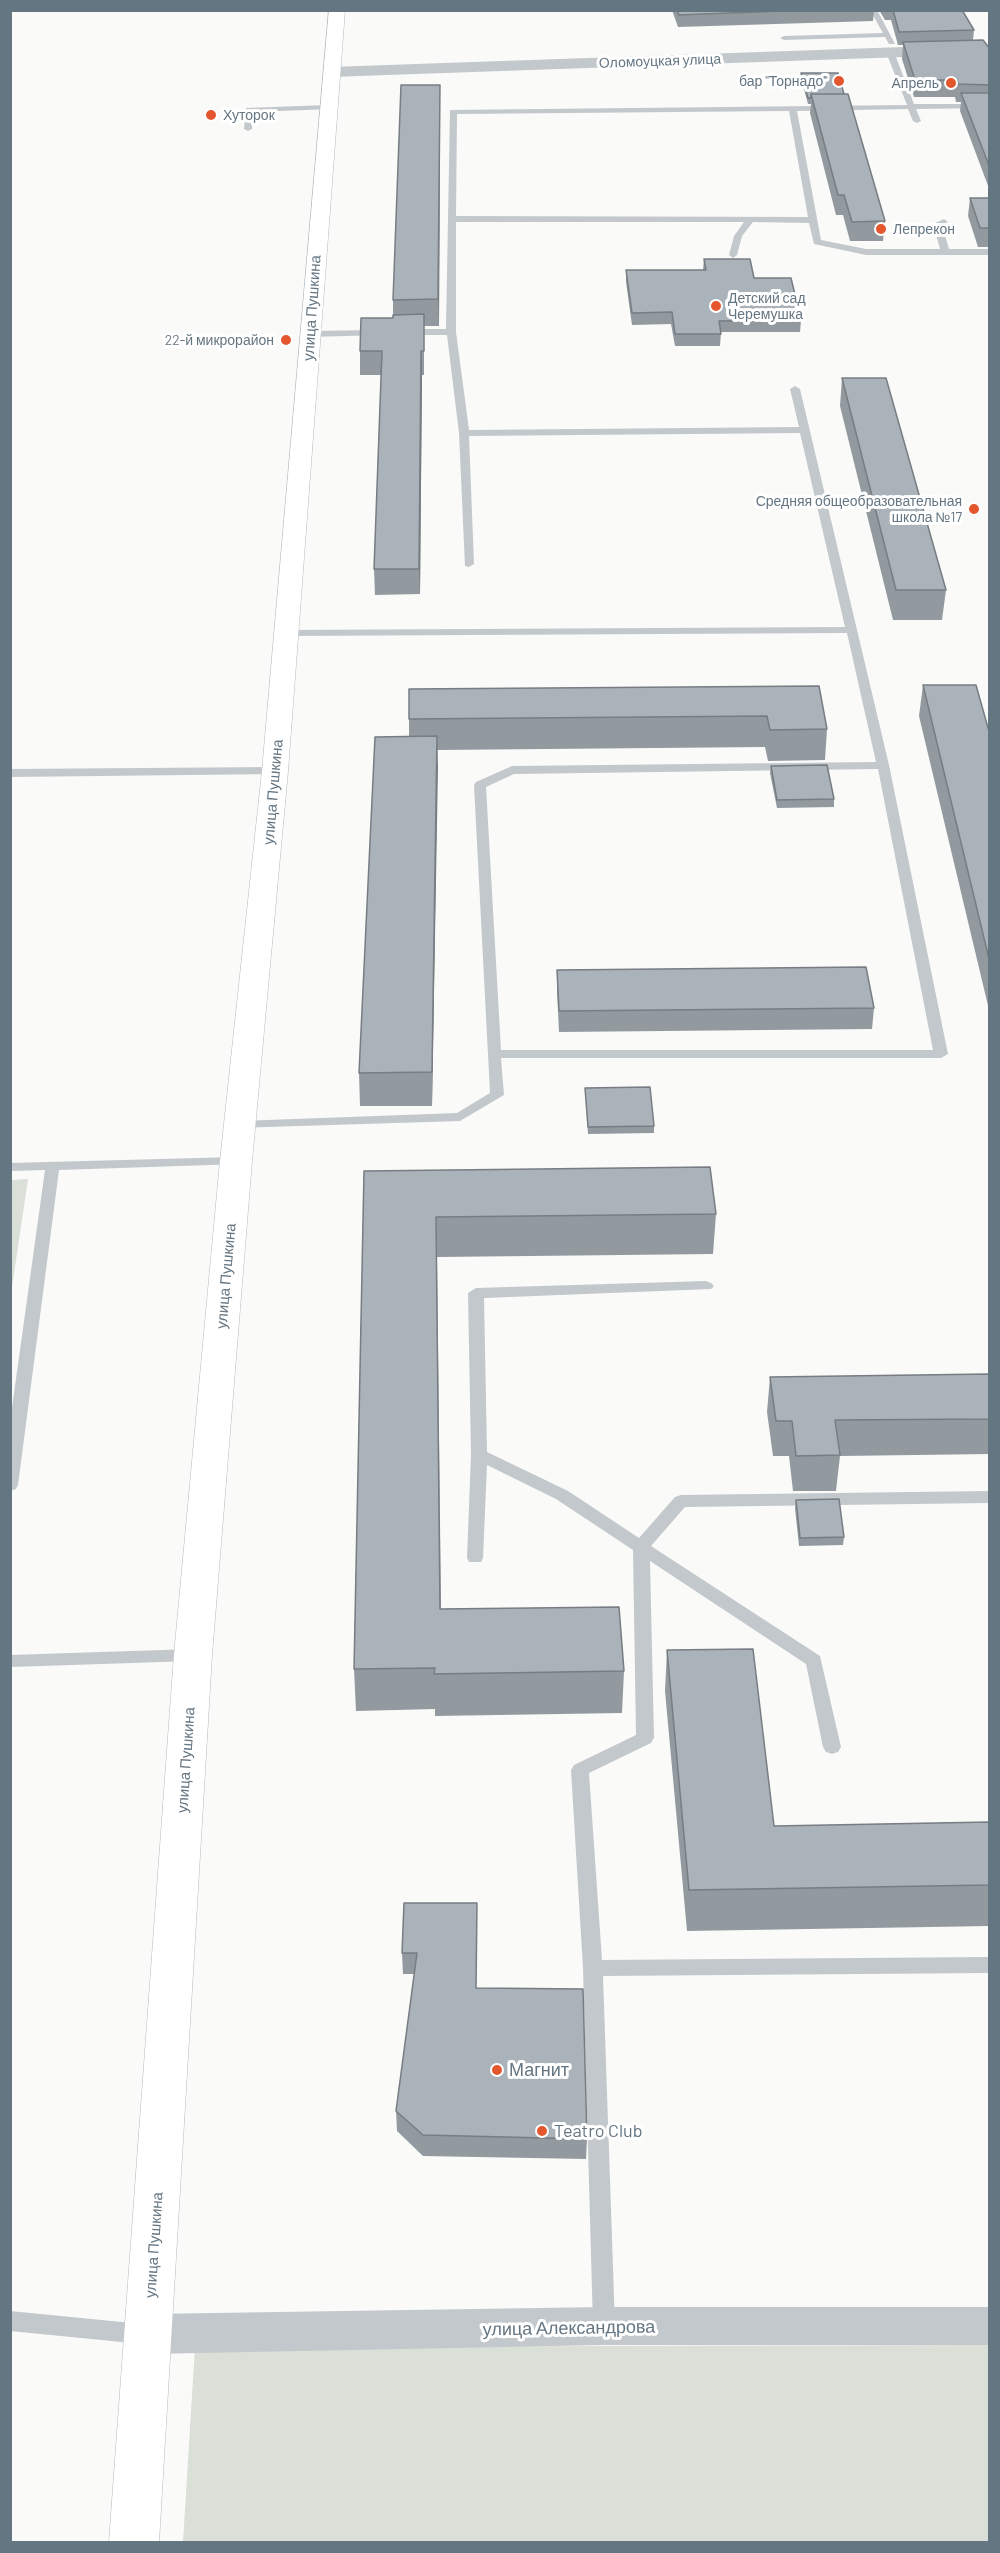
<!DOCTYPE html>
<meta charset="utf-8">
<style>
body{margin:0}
#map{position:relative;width:1000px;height:2553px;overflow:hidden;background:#fafaf8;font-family:Barlow,sans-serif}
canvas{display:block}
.frame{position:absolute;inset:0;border:12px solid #657683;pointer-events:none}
</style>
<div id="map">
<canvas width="1000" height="2553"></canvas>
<div class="frame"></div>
</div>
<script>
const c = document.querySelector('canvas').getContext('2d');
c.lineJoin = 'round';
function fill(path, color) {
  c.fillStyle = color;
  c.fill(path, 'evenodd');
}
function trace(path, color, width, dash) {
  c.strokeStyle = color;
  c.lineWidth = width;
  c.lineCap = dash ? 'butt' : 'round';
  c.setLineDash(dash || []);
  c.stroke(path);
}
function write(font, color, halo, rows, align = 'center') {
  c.font = font + ' Barlow,sans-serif';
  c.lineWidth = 6;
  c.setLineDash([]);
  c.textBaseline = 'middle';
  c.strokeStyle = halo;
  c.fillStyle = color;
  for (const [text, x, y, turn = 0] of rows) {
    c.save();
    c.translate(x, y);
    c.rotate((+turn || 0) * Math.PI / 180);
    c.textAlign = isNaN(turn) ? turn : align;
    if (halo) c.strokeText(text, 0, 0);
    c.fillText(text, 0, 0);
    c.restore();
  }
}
const green = new Path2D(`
 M28,1179L11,1294V1180Z
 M989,2345V2542H183L195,2347Z`);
const lane = new Path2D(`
 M870,10H877L895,44H889L885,37L784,40L780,38L784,36L883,33Z
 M890,50L894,52L914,104H990V108L916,109L921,121L917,123L913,121L908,109L797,111L821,240L866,249H940L933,224L944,219L948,222L942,225L949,249H990V255H866L814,244L809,223L753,222L742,236L737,255L733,258L729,255L734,236L744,222H456V332L469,430L799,427L790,389L795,386L800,389L889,765L948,1054L941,1058H501L504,1095L460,1121L235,1128L233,1125L240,1121L457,1113L490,1093L474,785L476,782L512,766L876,762L847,633L286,636L280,633L286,630L845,627L800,433L469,436L474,564L469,567L465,566L459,433L447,335H406L401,332L406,329H446L450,110L907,105L886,52ZM789,111L808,217L456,216L457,114ZM878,769L933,1050H501L486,787L514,774Z
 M328,105H331V109L253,112L252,129L248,131L244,129L246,108Z
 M379,330L384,333L382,335L310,337L305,334L310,331Z
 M275,767L279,768V774L10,777V769Z
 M236,1157L243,1161L241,1164L59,1170L18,1485L16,1489L10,1491V1422L45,1170L10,1171V1163Z
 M706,1281L711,1283L714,1286L711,1289L484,1298L487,1452L568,1491L639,1538L675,1497L681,1495L990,1491V1503L685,1507L651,1546L820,1656L841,1747L838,1752L832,1754L826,1752L823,1747L806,1664L650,1561L654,1738L651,1743L589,1773L602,1960L990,1957V1973L603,1976L615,2326L612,2333L604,2336L596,2333L593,2326L583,1968L571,1770L574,1765L636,1735L633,1550L556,1499L487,1465L483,1558L481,1562H469L467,1558L471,1455L468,1293L476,1288Z
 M193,1649L199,1650L202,1655L199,1660L193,1661L10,1667V1655Z
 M10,2311L142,2324L150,2327L153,2334L150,2341L142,2344L10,2331Z`);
const street = new Path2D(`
 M990,44V54L330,77L322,72L330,67Z
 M604,2307H990V2345H604L148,2354L133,2348L127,2334L133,2320L148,2314Z`);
const secondary = new Path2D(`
 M329,10H345L288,771L252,1161L212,1655L159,2542H109L174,1655L220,1161L262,771Z`);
const wall = new Path2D(`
 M672,10H874L873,21L678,27Z
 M879,10H962L974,30L973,40L990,49V191L960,111L961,102H956L955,97H914L902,59L903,45H898L891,20H885Z
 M801,73L844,94L885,221L883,241H850L843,215H836L810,113L811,104H808L801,78Z
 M440,85L439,326H424V375H422L420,594L375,595L374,569L381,375H360V351L393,318V300Z
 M970,198H990V247H978L968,216Z
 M704,259L754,278L801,320L800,332H721L720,346H675L671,324L632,325L626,282V270H703Z
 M842,378L946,590L942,620H893L840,406Z
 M923,685L990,735V1014L919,716Z
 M819,686L827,729L825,760L768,761L765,747L437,750L432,1106H360L359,1073L409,736V719Z
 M771,766L834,799V807L777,808L770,773Z
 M557,970L874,1008L872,1029L559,1032L557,990Z
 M585,1088L654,1126V1133L588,1134Z
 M364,1171L716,1214L713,1254L437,1257L441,1609L624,1671L622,1713L435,1716V1709L356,1711L354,1669Z
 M990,1374V1454L840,1456L836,1491H793L789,1456H773L767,1412L770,1377Z
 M796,1500L844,1537L843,1545L799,1546L795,1508Z
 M667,1650L774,1826L990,1822V1926L687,1931L665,1691Z
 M404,1903L477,1988L587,2139L586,2159L423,2156L397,2131L396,2111L414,1974H403L402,1953Z`);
const shadedWall = new Path2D(`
 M440,85V109L439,326L438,299Z
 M421,351L422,375L420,594L419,569Z
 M437,736L438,768L432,1106V1072Z`);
const building = new Path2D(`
 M677,10H807L679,15Z
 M893,10H962L974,30L899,32Z
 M983,40L990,49V85L958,84L957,80H915L903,42Z
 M801,73H838L844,94H811V98H808Z
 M401,85H440L438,299L393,300Z
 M961,93H990V168Z
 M811,94H848L885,221L852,222L844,195H838Z
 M970,198H990V228H980Z
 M704,259H750L754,278H791L801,320L719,321L721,334H675L672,312L632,313L626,270H706Z
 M424,314V351H421L419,569H374L382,351H360L361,318H393V315Z
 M842,378H886L946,590H896Z
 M923,685H976L990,735V963Z
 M819,686L827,729L770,730L767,716L409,719V689Z
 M437,736L432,1072L359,1073L375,737Z
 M827,765L834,799L777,800L771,766Z
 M866,967L874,1008L559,1011L557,970Z
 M650,1087L654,1126L588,1127L585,1088Z
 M710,1167L716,1214L436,1217L440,1609L619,1607L624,1671L434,1674L435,1668L354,1669L364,1171Z
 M990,1374V1419L835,1420L840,1455L796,1456L792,1421H776L770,1377Z
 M839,1499L844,1537L800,1538L796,1500Z
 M753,1649L774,1826L990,1822V1885L689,1890L667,1650Z
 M404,1903H477L476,1988L583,1989L587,2139L423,2135L396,2111L417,1953H402Z`);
const markers = [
 [839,81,6,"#e4572e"],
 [951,83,6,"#e4572e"],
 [211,115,6,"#e4572e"],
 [881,229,6,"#e4572e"],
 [716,306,6,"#e4572e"],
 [286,340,6,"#e4572e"],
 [974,509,6,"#e4572e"],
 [497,2070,6,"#e4572e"],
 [542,2131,6,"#e4572e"]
];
const farStreetnames = [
 ["Оломоуцкая улица",660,61,-2]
];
const farPoinames = [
 ["бар \"Торнадо\"",827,81],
 ["Апрель",939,83],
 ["Хуторок",223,115,"left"],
 ["Лепрекон",893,229,"left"],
 ["Детский сад",728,298,"left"],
 ["Черемушка",728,314,"left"],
 ["22-й микрорайон",274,340],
 ["Средняя общеобразовательная",962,501],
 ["школа №17",962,517]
];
const streetNames = [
 ["улица Пушкина",312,308,-86],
 ["улица Пушкина",273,792,-85],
 ["улица Пушкина",226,1276,-85],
 ["улица Пушкина",186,1760,-86],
 ["улица Пушкина",154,2245,-86]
];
const nearPoinames = [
 ["Магнит",509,2070],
 ["Teatro Club",554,2131]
];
const nearStreetnames = [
 ["улица Александрова",569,2328,-1]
];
fill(green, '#dadfd7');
trace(secondary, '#b3babf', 1);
fill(lane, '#c3c8cc');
fill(street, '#c3c8cc');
fill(secondary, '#fff');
fill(wall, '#929a9f');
fill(shadedWall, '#777d82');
fill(building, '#aab3b9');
trace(building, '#777d82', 1.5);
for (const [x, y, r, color] of markers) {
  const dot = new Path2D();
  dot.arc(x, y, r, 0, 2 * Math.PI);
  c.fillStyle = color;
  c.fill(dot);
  trace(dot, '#fff', 2);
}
write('14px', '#657683', '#fff', farStreetnames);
write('14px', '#657683', '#fff', farPoinames, 'right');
write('15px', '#657683', '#fff', streetNames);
write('18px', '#657683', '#fff', nearPoinames, 'left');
write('18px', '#657683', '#fff', nearStreetnames);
</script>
